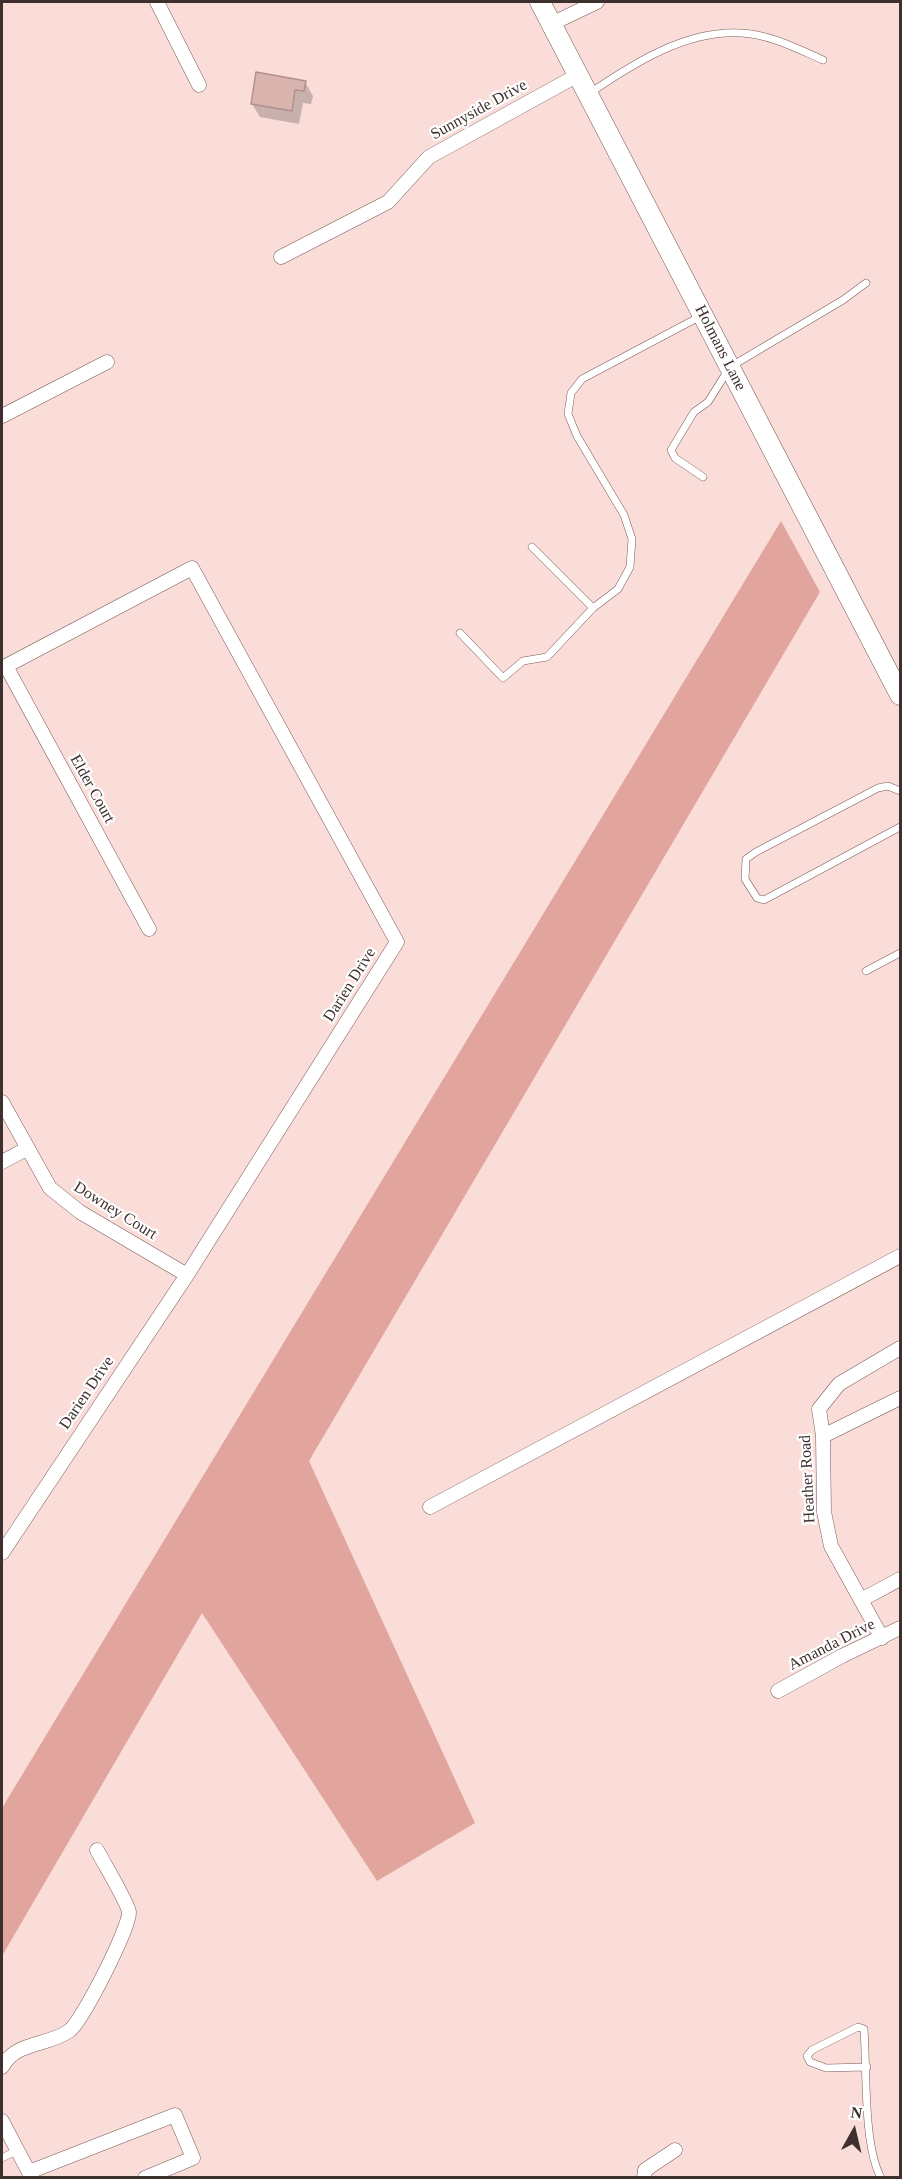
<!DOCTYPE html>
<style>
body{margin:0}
#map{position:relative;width:902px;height:2179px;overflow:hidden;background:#fadcd8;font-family:"Times New Roman",serif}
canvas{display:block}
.frame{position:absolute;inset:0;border:3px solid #3e302e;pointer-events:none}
.north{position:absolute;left:824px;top:2101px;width:60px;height:60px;-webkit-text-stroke:4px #fff;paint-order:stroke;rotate:8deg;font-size:16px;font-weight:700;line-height:24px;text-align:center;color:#3e302e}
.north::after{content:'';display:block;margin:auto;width:21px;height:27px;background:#3e302e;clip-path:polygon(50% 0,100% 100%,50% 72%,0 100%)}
</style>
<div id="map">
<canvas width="902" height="2179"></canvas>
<div class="frame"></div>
<div class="north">N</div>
</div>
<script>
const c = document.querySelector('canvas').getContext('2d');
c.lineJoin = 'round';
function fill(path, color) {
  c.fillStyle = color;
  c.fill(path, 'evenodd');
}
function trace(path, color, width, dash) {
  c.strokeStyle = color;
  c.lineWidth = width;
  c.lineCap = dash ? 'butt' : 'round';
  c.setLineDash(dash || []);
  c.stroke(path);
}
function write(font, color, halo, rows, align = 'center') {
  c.font = font + ' "Times New Roman",serif';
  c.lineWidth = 4.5;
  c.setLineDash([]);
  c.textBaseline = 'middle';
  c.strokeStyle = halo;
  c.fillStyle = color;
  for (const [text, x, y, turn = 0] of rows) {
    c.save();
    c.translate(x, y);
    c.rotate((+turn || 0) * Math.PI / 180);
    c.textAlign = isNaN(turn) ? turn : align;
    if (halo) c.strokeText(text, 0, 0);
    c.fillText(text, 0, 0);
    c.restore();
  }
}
const green = new Path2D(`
 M781,521L820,592L309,1461L475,1823L377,1881L202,1613L2,1956V1808Z`);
const shadow = new Path2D(`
 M305,82L313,96L311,104L303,103L299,124L260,117L252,104Z`);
const building = new Path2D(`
 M256,72L306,81L304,91L295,90L292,111L251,104Z`);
const lane = new Path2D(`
 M590,93C634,63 686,30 741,33C769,34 798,49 823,60
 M703,477L675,458L671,450L694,412L708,402L730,367L843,300L866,283
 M532,547L593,608
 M460,633L503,678L523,661L547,657L593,608L618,589L630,567L632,539L624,515L577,436L568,414L571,393L582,379L701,316
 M900,791L888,786L878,788L756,852L746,859L745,879L757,898L764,900L900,827
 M866,971L900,953
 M867,2067L826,2068L810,2062L807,2056L812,2050L858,2027L864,2029C867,2070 863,2144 881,2178
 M2,2158L18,2150`);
const street = new Path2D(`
 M157,2L199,85
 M551,24L597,2
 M281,257L388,202L429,157L578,75
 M2,416L107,362
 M6,666L149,929
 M2,668L192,568L397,942L187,1275L2,1553
 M2,1102L50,1188L80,1212L187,1275
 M2,1162L28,1148
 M823,1436L900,1398
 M430,1507L900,1256
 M861,1600L900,1579
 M882,1638L831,1546L824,1512L823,1436L819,1409L839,1384L900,1348
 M778,1691L842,1656L900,1628
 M2,2067C16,2041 48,2046 69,2031C82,2022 130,1927 129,1912C127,1901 103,1862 97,1850
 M2,2121L32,2178
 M29,2172L175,2115L193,2158L145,2178
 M644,2178L645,2170L675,2150`);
const secondary = new Path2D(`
 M540,2L900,695`);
const streetNames = [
 ["Sunnyside Drive",479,110,-29],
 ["Holmans Lane",720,348,63],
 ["Elder Court",92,789,61],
 ["Darien Drive",350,985,-58],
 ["Downey Court",115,1211,32],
 ["Darien Drive",87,1393,-56],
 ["Heather Road",808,1479,-93],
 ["Amanda Drive",832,1645,-27]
];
fill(green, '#e1a59e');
fill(shadow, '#0003');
fill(building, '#d9b4af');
trace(building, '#b28f8b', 1.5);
trace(lane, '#7b5b57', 8);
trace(street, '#7b5b57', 15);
trace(secondary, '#7b5b57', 21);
trace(lane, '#fff', 7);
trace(street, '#fff', 14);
trace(secondary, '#fff', 20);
write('16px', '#3e302e', '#fff', streetNames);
</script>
